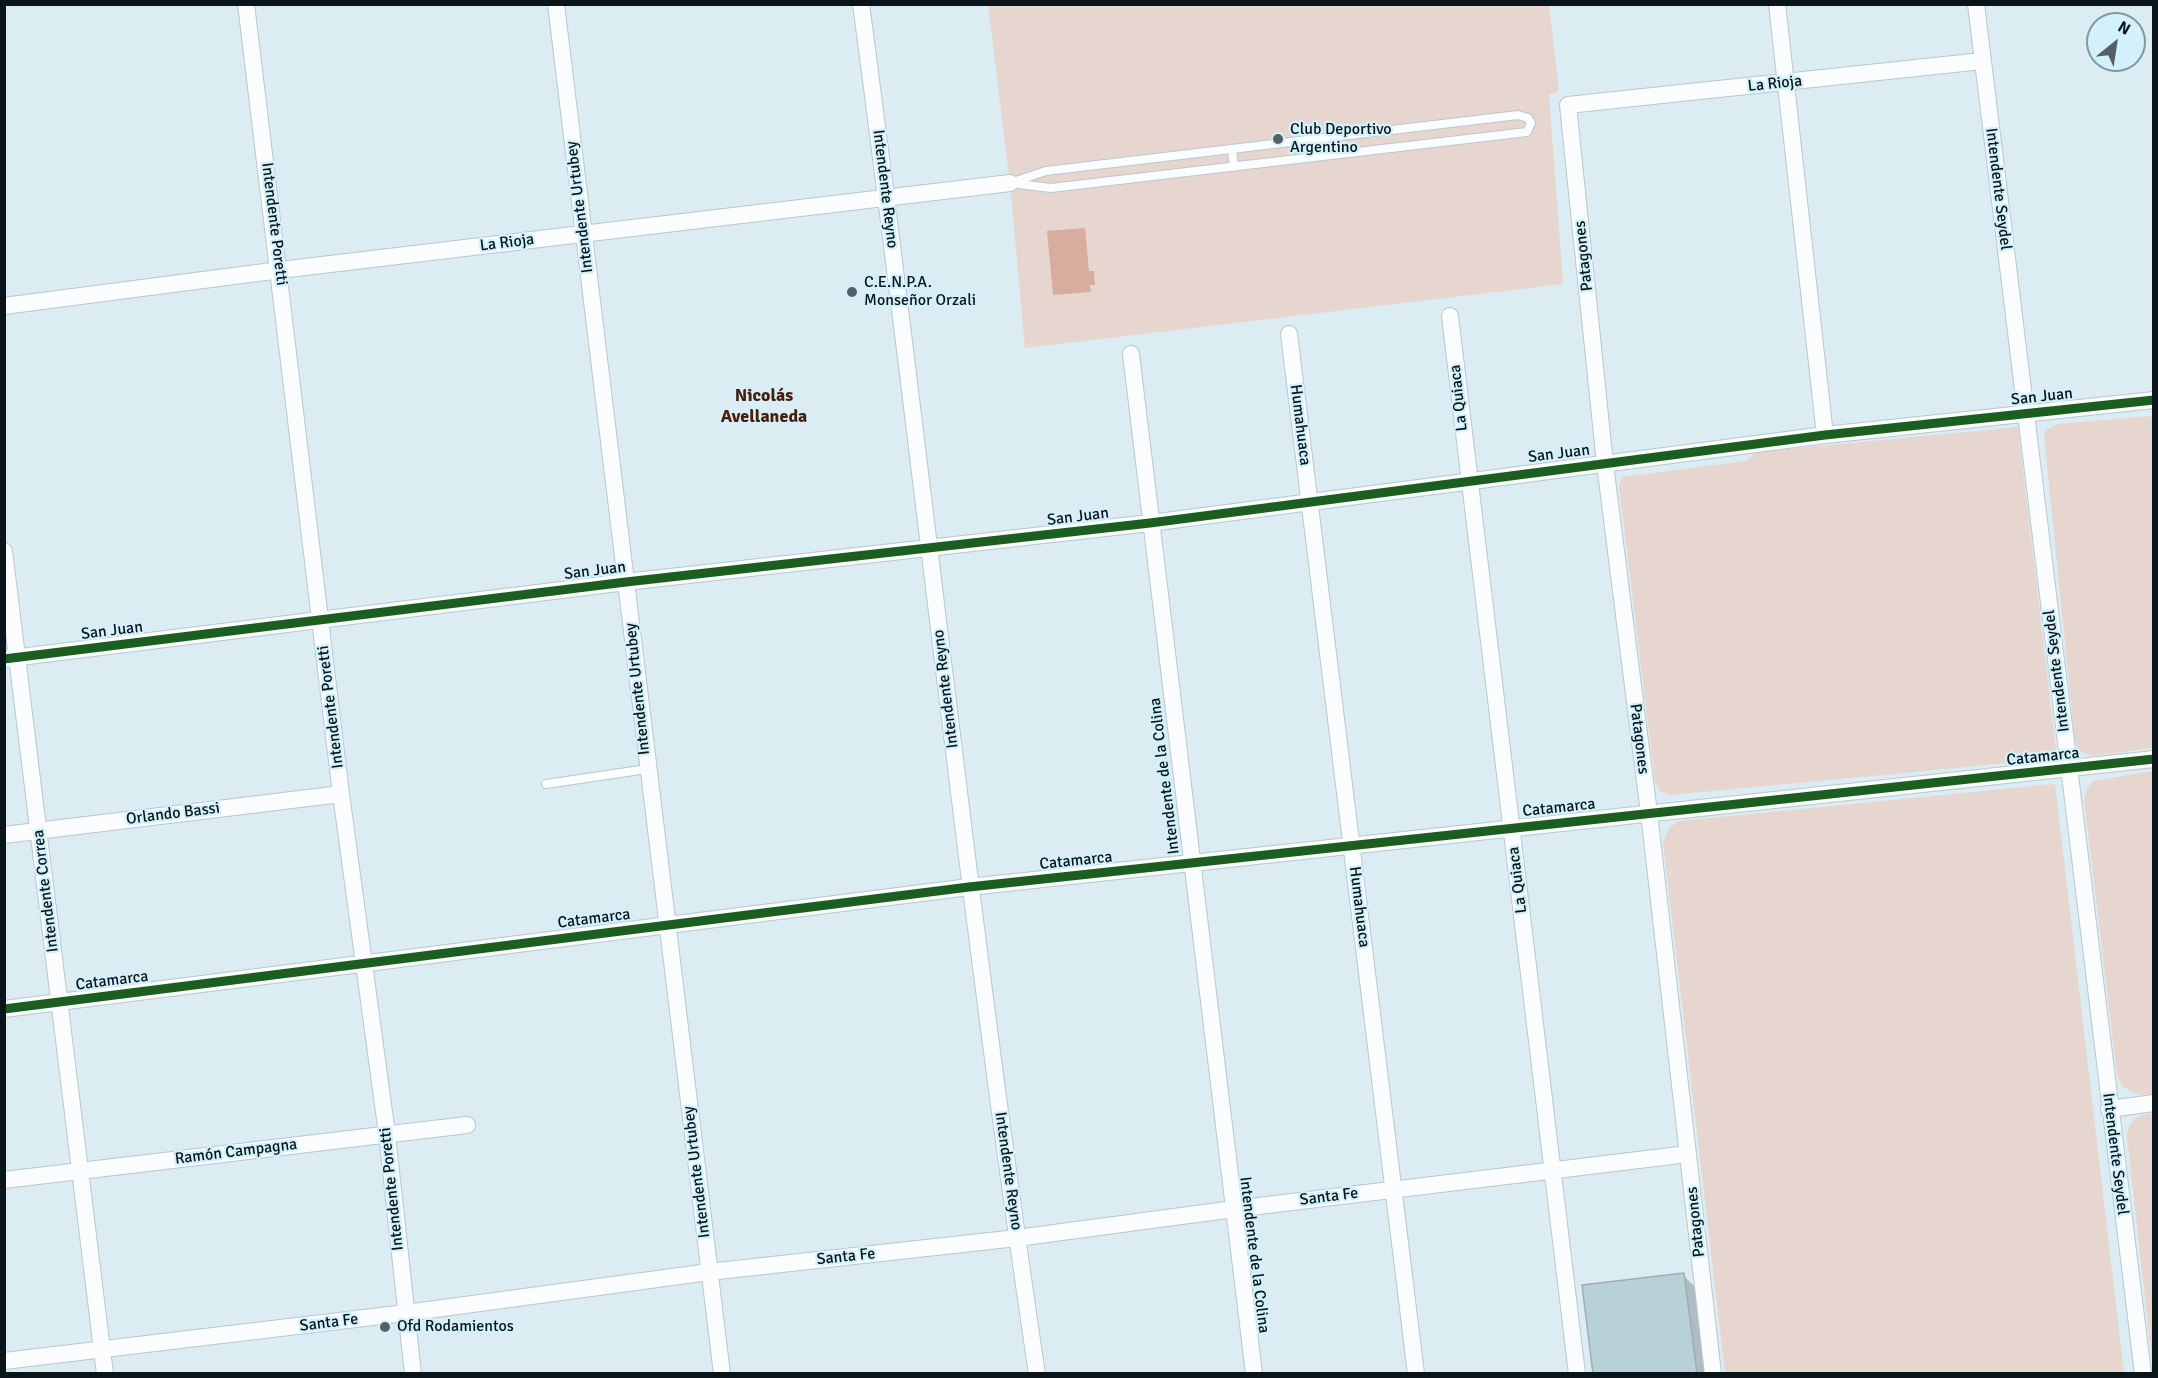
<!DOCTYPE html>
<meta charset="utf-8">
<style>
body{margin:0}
#map{position:relative;width:2158px;height:1378px;overflow:hidden;background:#dbecf2;font-family:Signika,sans-serif}
canvas{display:block}
.frame{position:absolute;inset:0;border:6px solid #0a1519;pointer-events:none}
.north{position:absolute;left:2086px;top:12px;width:60px;height:60px;box-sizing:border-box;background:#d2f1fb;border:2px solid #8299a1;border-radius:50%;rotate:30deg;font-size:16px;font-weight:700;line-height:24px;text-align:center;color:#0a1519}
.north::after{content:'';display:block;margin:auto;width:21px;height:27px;background:#536065;clip-path:polygon(50% 0,100% 100%,50% 72%,0 100%)}
</style>
<div id="map">
<canvas width="2158" height="1378"></canvas>
<div class="frame"></div>
<div class="north">N</div>
</div>
<script>
const c = document.querySelector('canvas').getContext('2d');
c.lineJoin = 'round';
function fill(path, color) {
  c.fillStyle = color;
  c.fill(path, 'evenodd');
}
function trace(path, color, width, dash) {
  c.strokeStyle = color;
  c.lineWidth = width;
  c.lineCap = dash ? 'butt' : 'round';
  c.setLineDash(dash || []);
  c.stroke(path);
}
function write(font, color, halo, rows, align = 'center') {
  c.font = font + ' Signika,sans-serif';
  c.lineWidth = 4.5;
  c.setLineDash([]);
  c.textBaseline = 'middle';
  c.strokeStyle = halo;
  c.fillStyle = color;
  for (const [text, x, y, turn = 0] of rows) {
    c.save();
    c.translate(x, y);
    c.rotate((+turn || 0) * Math.PI / 180);
    c.textAlign = isNaN(turn) ? turn : align;
    if (halo) c.strokeText(text, 0, 0);
    c.fillText(text, 0, 0);
    c.restore();
  }
}
const green = new Path2D(`
 M988,5H1549L1559,91L1549,95L1563,284L1025,348L1010,183Z
 M2153,416V748L2091,756L2080,751L2075,742L2044,435L2047,430L2057,424Z
 M2018,427L2056,749L2051,759L1671,795L1660,791L1655,782L1619,486L1622,477L1746,461L1756,452Z
 M2153,771L2154,1095L2137,1094L2123,1087L2117,1075L2084,799L2087,789L2093,781Z
 M2055,784L2124,1373H1725L1663,842L1669,828L1679,821Z
 M2153,1113H2154L2153,1371L2127,1136C2129,1119 2138,1115 2153,1113Z`);
const water = new Path2D(`
 M1085,228L1089,271H1094L1095,285H1090L1091,292L1053,295L1047,231Z`);
const shadow = new Path2D(`
 M1683,1275L1700,1292L1711,1374H1595Z`);
const building = new Path2D(`
 M1684,1273L1697,1374H1593L1582,1285Z`);
const lane = new Path2D(`
 M1518,115L1528,118L1531,123L1527,132L1051,188L1010,183L1046,171Z
 M1232,149L1234,167
 M546,784L647,769`);
const street = new Path2D(`
 M246,4L341,794L387,1134L413,1374
 M556,4L722,1374
 M861,4C922,461 969,918 1037,1374
 M1777,4L1825,435
 M1976,4L2143,1374
 M4,306L280,270L1010,183
 M1450,316L1577,1374
 M1289,334L1416,1374
 M1131,354L1254,1374
 M4,551L105,1374
 M4,659L626,582L1150,523L1825,435L2154,400
 M4,835L341,794
 M4,1009L969,887L2154,759
 M2109,1109L2154,1103
 M4,1180L467,1125
 M4,1361L406,1313L709,1272L1017,1238L1234,1209L1688,1154
 M1713,1374L1649,813L1605,464L1568,105L1982,61`);
const cycleway = new Path2D(`
 M4,659L626,582L1150,523L1825,435L2154,400
 M4,1009L969,887L2154,759`);
const markers = [
 [1278,139,6,"#536065"],
 [852,292,6,"#536065"],
 [385,1327,6,"#536065"]
];
const streetNames = [
 ["La Rioja",1775,84,-6],
 ["Intendente Reyno",885,189,83],
 ["Intendente Seydel",1998,189,83],
 ["Intendente Urtubey",580,207,-97],
 ["Intendente Poretti",274,224,83],
 ["La Rioja",507,243,-7],
 ["Patagones",1584,256,-96],
 ["San Juan",2042,397,-6],
 ["La Quiaca",1459,398,-96],
 ["Humahuaca",1300,425,83],
 ["San Juan",1559,454,-7],
 ["San Juan",1078,517,-7],
 ["San Juan",595,571,-7],
 ["San Juan",112,631,-7],
 ["Intendente Seydel",2057,671,-97],
 ["Intendente Urtubey",638,689,-96],
 ["Intendente Reyno",946,689,-97],
 ["Intendente Poretti",331,707,-97],
 ["Patagones",1639,739,83],
 ["Catamarca",2043,757,-6],
 ["Intendente de la Colina",1165,776,-97],
 ["Catamarca",1559,808,-6],
 ["Orlando Bassi",173,814,-7],
 ["Catamarca",1076,861,-6],
 ["La Quiaca",1518,880,-97],
 ["Intendente Correa",46,891,-97],
 ["Humahuaca",1359,907,83],
 ["Catamarca",594,919,-7],
 ["Catamarca",112,981,-7],
 ["Ramón Campagna",236,1152,-7],
 ["Intendente Seydel",2115,1154,83],
 ["Intendente Reyno",1008,1171,82],
 ["Intendente Urtubey",697,1172,-97],
 ["Intendente Poretti",392,1189,-96],
 ["Santa Fe",1329,1197,-7],
 ["Patagones",1696,1222,-96],
 ["Intendente de la Colina",1254,1255,83],
 ["Santa Fe",846,1257,-6],
 ["Santa Fe",329,1323,-7]
];
const poiNames = [
 ["Club Deportivo",1290,130],
 ["Argentino",1290,148],
 ["C.E.N.P.A.",864,283],
 ["Monseñor Orzali",864,301],
 ["Ofd Rodamientos",397,1327]
];
const neighbourhoodNames = [
 ["Nicolás",764,396],
 ["Avellaneda",764,417]
];
fill(green, '#e7d6d0');
fill(water, '#d6ad9e');
fill(shadow, '#0003');
fill(building, '#b8d0d8');
trace(building, '#a0adb2', 1.5);
trace(lane, '#bac8cc', 10);
trace(street, '#bac8cc', 18);
trace(lane, '#fafcfd', 8);
trace(street, '#fafcfd', 16);
trace(cycleway, '#1b5e20', 9);
for (const [x, y, r, color] of markers) {
  const dot = new Path2D();
  dot.arc(x, y, r, 0, 2 * Math.PI);
  c.fillStyle = color;
  c.fill(dot);
  trace(dot, '#d2f1fb', 2);
}
write('16px', '#0a1519', '#d2f1fb', streetNames);
write('16px', '#0a1519', '#d2f1fb', poiNames, 'left');
write('bold 18px', '#4d1c08', '#d2f1fb', neighbourhoodNames);
</script>
